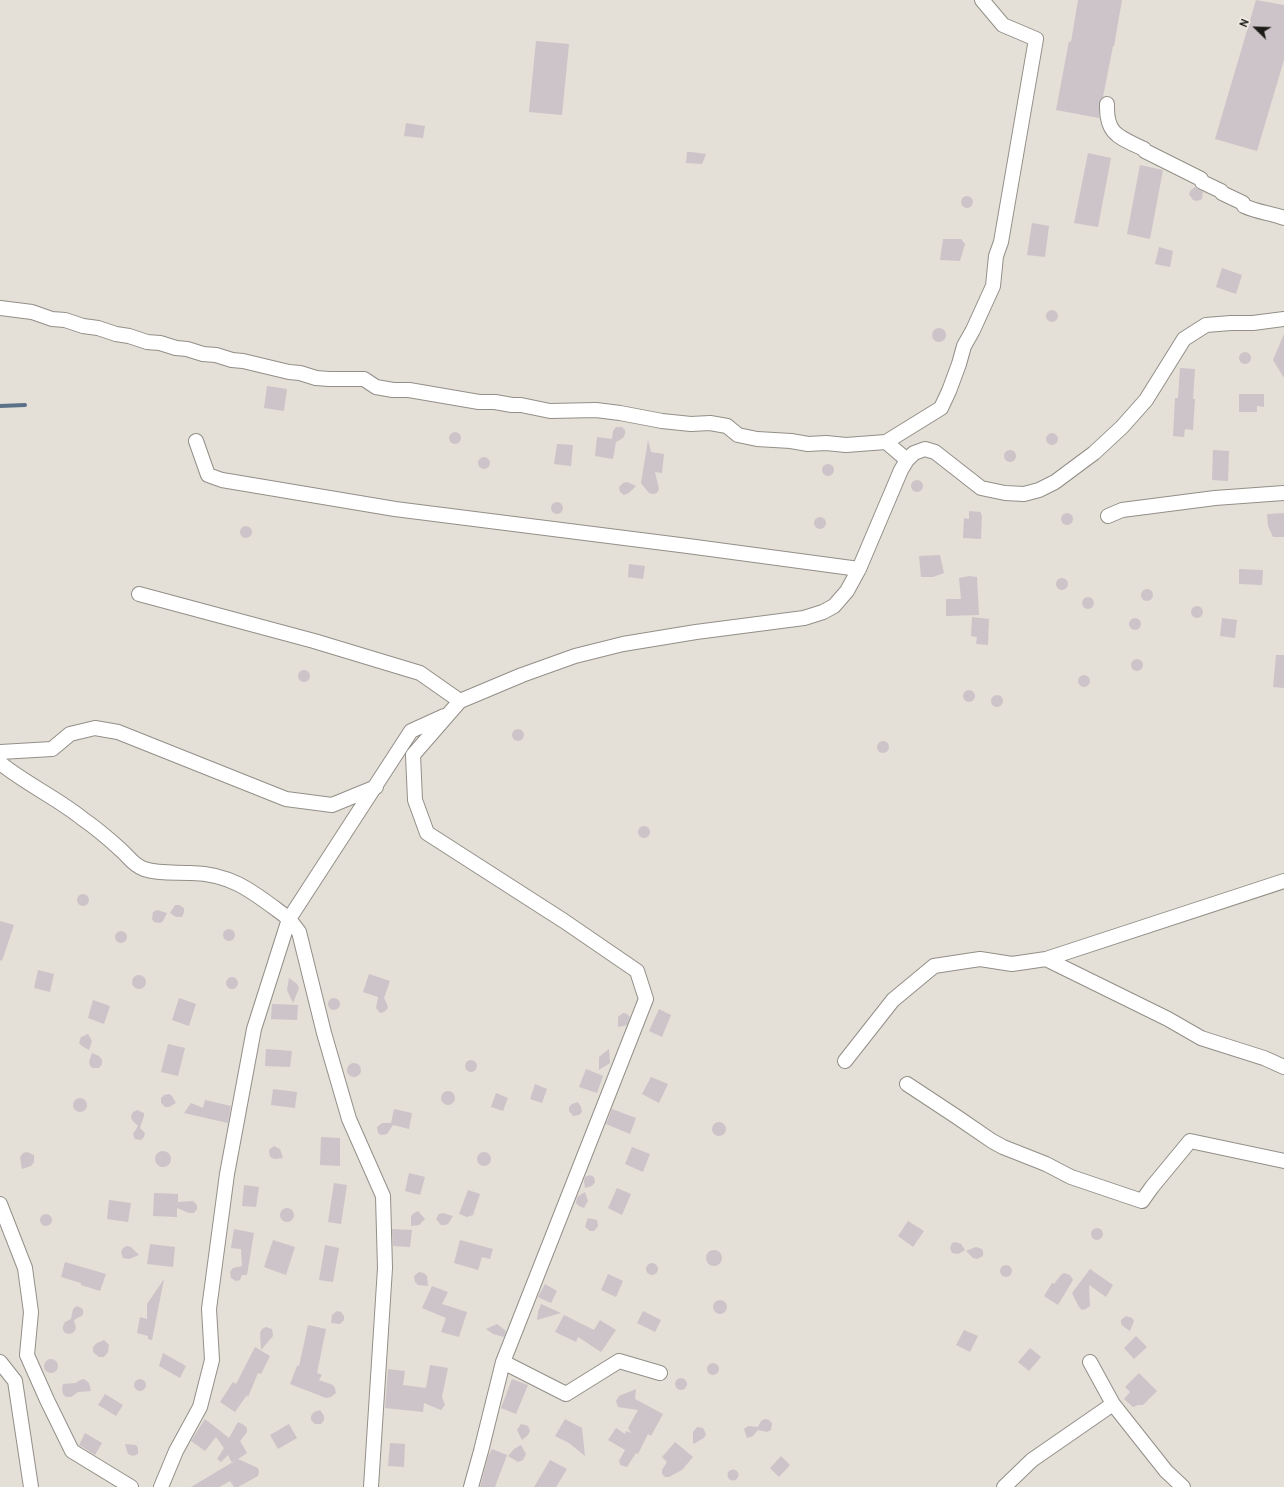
<!DOCTYPE html>
<style>
body{margin:0}
#map{position:relative;width:1284px;height:1487px;overflow:hidden;background:#e4dfd7;font-family:Overpass,sans-serif}
canvas{display:block}
.north{position:absolute;left:1236px;top:8px;width:40px;height:40px;-webkit-text-stroke:3px #f1ece5;paint-order:stroke;rotate:293deg;font-size:11px;font-weight:700;line-height:16px;text-align:center;color:#1d1b18}
.north::after{content:'';display:block;margin:auto;width:14px;height:18px;background:#1d1b18;clip-path:polygon(50% 0,100% 100%,50% 72%,0 100%)}
</style>
<div id="map">
<canvas width="1284" height="1487"></canvas>
<div class="north">N</div>
</div>
<script>
const c = document.querySelector('canvas').getContext('2d');
c.lineJoin = 'round';
function trace(path, color, width, dash) {
  c.strokeStyle = color;
  c.lineWidth = width;
  c.lineCap = dash ? 'butt' : 'round';
  c.setLineDash(dash || []);
  c.stroke(path);
}
function fill(path, color) {
  c.fillStyle = color;
  c.fill(path, 'evenodd');
}
const stream = new Path2D(`
 M0,406L25,405`);
const building = new Path2D(`
 M1078,0H1122L1114,46H1113L1103,97L1100,100L1099,104V118L1056,110L1069,41L1071,42Z
 M1256,0L1284,5V60L1257,151L1215,139Z
 M536,41L569,44L562,115L529,112Z
 M406,123L425,126L423,138L404,136Z
 M687,152H691L706,154L702,164L686,163Z
 M1088,153L1111,158L1098,227L1074,223Z
 M1140,165L1163,170L1150,239L1127,234Z
 M1195,187L1203,192L1202,199L1197,201L1193,200L1189,194L1191,190Z
 M961 202a6 6 0 1 1 12 0a6 6 0 1 1-12 0Z
 M1032,223L1049,226L1045,257L1027,255Z
 M943,239H961L965,244L960,261L940,260Z
 M1159,247L1173,251L1170,267L1155,264Z
 M1222,268L1242,275L1236,294L1216,287Z
 M1046 316a6 6 0 1 1 12 0a6 6 0 1 1-12 0Z
 M932 335a7 7 0 1 1 14 0a7 7 0 1 1-14 0Z
 M1284,334V378L1273,360Z
 M1239 358a6 6 0 1 1 12 0a6 6 0 1 1-12 0Z
 M1180,368L1195,369L1193,399H1195L1193,430L1185,429L1184,437L1173,436L1175,398H1178Z
 M267,386L287,389L284,411L264,408Z
 M1239,394H1264V407L1257,406V412H1239Z
 M616,427H622L625,430V434L623,438L616,442L613,459L595,456L597,437L612,439L613,431Z
 M449 438a6 6 0 1 1 12 0a6 6 0 1 1-12 0Z
 M1046 439a6 6 0 1 1 12 0a6 6 0 1 1-12 0Z
 M648,440L651,452L664,454L662,473L655,472L659,489L657,493L653,494L649,493L641,483Z
 M557,444L573,445L571,466L554,464Z
 M1004 456a6 6 0 1 1 12 0a6 6 0 1 1-12 0Z
 M1213,450L1229,451L1228,481L1212,480Z
 M478 463a6 6 0 1 1 12 0a6 6 0 1 1-12 0Z
 M822 470a6 6 0 1 1 12 0a6 6 0 1 1-12 0Z
 M911 486a6 6 0 1 1 12 0a6 6 0 1 1-12 0Z
 M627,482L636,486L629,493L624,495L620,492L619,487L623,483Z
 M551 508a6 6 0 1 1 12 0a6 6 0 1 1-12 0Z
 M969,511L981,512V515H982L981,539L963,538L964,518L969,519Z
 M1061 519a6 6 0 1 1 12 0a6 6 0 1 1-12 0Z
 M1284,513V537H1273L1268,526L1267,514Z
 M814 523a6 6 0 1 1 12 0a6 6 0 1 1-12 0Z
 M240 532a6 6 0 1 1 12 0a6 6 0 1 1-12 0Z
 M940,555L944,573L933,577H921L919,556Z
 M629,564L645,566L643,579L628,577Z
 M1239,569L1263,570L1262,585L1239,584Z
 M969,576L977,577L979,615L946,616V599H961L959,578Z
 M1056 584a6 6 0 1 1 12 0a6 6 0 1 1-12 0Z
 M1141 595a6 6 0 1 1 12 0a6 6 0 1 1-12 0Z
 M1082 603a6 6 0 1 1 12 0a6 6 0 1 1-12 0Z
 M1191 612a6 6 0 1 1 12 0a6 6 0 1 1-12 0Z
 M972,617L989,619L988,645L976,644L977,637L971,636Z
 M1129 624a6 6 0 1 1 12 0a6 6 0 1 1-12 0Z
 M1222,618L1237,620L1235,638L1220,636Z
 M1276,655H1284V688L1273,687Z
 M1131 665a6 6 0 1 1 12 0a6 6 0 1 1-12 0Z
 M298 676a6 6 0 1 1 12 0a6 6 0 1 1-12 0Z
 M1078 681a6 6 0 1 1 12 0a6 6 0 1 1-12 0Z
 M963 696a6 6 0 1 1 12 0a6 6 0 1 1-12 0Z
 M991 701a6 6 0 1 1 12 0a6 6 0 1 1-12 0Z
 M512 735a6 6 0 1 1 12 0a6 6 0 1 1-12 0Z
 M877 747a6 6 0 1 1 12 0a6 6 0 1 1-12 0Z
 M638 832a6 6 0 1 1 12 0a6 6 0 1 1-12 0Z
 M77 900a6 6 0 1 1 12 0a6 6 0 1 1-12 0Z
 M175,905H179L184,908V912L182,917H176L170,913Z
 M157,910L167,913L163,921L160,923L154,922L152,919L153,912Z
 M0,921L14,925L2,961L0,960Z
 M223 935a6 6 0 1 1 12 0a6 6 0 1 1-12 0Z
 M115 937a6 6 0 1 1 12 0a6 6 0 1 1-12 0Z
 M38,970L54,974L50,992L34,988Z
 M369,974L390,981L384,998L387,1004L388,1008L384,1012L380,1013L376,1008L378,997L363,992Z
 M132 982a7 7 0 1 1 14 0a7 7 0 1 1-14 0Z
 M226 983a6 6 0 1 1 12 0a6 6 0 1 1-12 0Z
 M289,978L297,984L299,988L293,1003L287,990Z
 M328 1004a6 6 0 1 1 12 0a6 6 0 1 1-12 0Z
 M179,998L196,1004L189,1026L172,1020Z
 M93,1000L110,1006L104,1024L88,1018Z
 M272,1004L298,1005L297,1020L271,1019Z
 M659,1009L671,1015L662,1037L649,1031Z
 M623,1013L627,1014L630,1017L627,1025L618,1027V1017Z
 M88,1034L92,1041L89,1050L82,1046L79,1043L81,1037Z
 M168,1044L185,1048L178,1076L161,1072Z
 M266,1049L292,1051L290,1067L265,1066Z
 M609,1049L610,1063L599,1070V1057Z
 M92,1053L99,1056L102,1060V1064L99,1068H93L90,1066L89,1062Z
 M465 1066a6 6 0 1 1 12 0a6 6 0 1 1-12 0Z
 M347 1070a7 7 0 1 1 14 0a7 7 0 1 1-14 0Z
 M586,1069L603,1076L597,1093L579,1087Z
 M651,1077L668,1084L659,1103L642,1094Z
 M535,1084L547,1089L542,1103L530,1099Z
 M273,1089L297,1092L295,1108L271,1105Z
 M441 1098a7 7 0 1 1 14 0a7 7 0 1 1-14 0Z
 M496,1093L508,1098L503,1111L491,1107Z
 M169,1094L172,1096L176,1103L169,1107H165L161,1103V1098L164,1095Z
 M73 1105a7 7 0 1 1 14 0a7 7 0 1 1-14 0Z
 M205,1100L231,1106L228,1123L184,1113L191,1103L203,1108Z
 M578,1102L581,1107L582,1112L579,1115L573,1116L569,1111V1107L572,1104Z
 M394,1109L412,1113L409,1129L393,1125L387,1134L381,1135L378,1133L377,1127L382,1123H391Z
 M612,1109L636,1118L630,1134L606,1124Z
 M137,1110L144,1113V1116L140,1128L145,1133L144,1137L141,1140L135,1139L133,1134L138,1126L132,1120L131,1116L133,1112Z
 M712 1129a7 7 0 1 1 14 0a7 7 0 1 1-14 0Z
 M321,1137L340,1138V1166L320,1165Z
 M274,1146L280,1149L283,1158L275,1159L270,1157L269,1150Z
 M632,1147L650,1154L643,1172L625,1164Z
 M155 1159a8 8 0 1 1 16 0a8 8 0 1 1-16 0Z
 M27,1152L34,1155V1162L31,1166L22,1169L20,1157L23,1153Z
 M477 1159a7 7 0 1 1 14 0a7 7 0 1 1-14 0Z
 M409,1173L425,1177L420,1195L405,1191Z
 M590,1175L594,1177L595,1182L592,1186L585,1188L584,1181L585,1177Z
 M334,1183L347,1185L341,1224L328,1222Z
 M244,1185L259,1187L256,1207L242,1206Z
 M617,1188L631,1194L622,1215L608,1208Z
 M468,1190L480,1194L473,1215L467,1217L459,1214Z
 M585,1192L588,1201L584,1208L579,1206L576,1203L577,1197Z
 M154,1193L178,1194V1202L193,1201L197,1205V1209L194,1213H189L177,1208V1217L153,1216Z
 M109,1200L131,1203L128,1222L107,1219Z
 M280 1215a7 7 0 1 1 14 0a7 7 0 1 1-14 0Z
 M418,1211L425,1219L419,1225L411,1226V1216L414,1213Z
 M443,1213L453,1216L448,1224L445,1225H441L436,1219L439,1214Z
 M40 1220a6 6 0 1 1 12 0a6 6 0 1 1-12 0Z
 M588,1218L597,1220L598,1226L594,1231H590L585,1227L586,1223Z
 M908,1221L924,1231L913,1247L898,1236Z
 M1091 1234a6 6 0 1 1 12 0a6 6 0 1 1-12 0Z
 M234,1229L254,1233L247,1275H242L240,1280L236,1281L231,1278L230,1272L233,1268L242,1266L241,1249L231,1248Z
 M392,1229L412,1230L410,1247L393,1246Z
 M273,1240L295,1247L286,1275L264,1267Z
 M460,1240L493,1249L490,1259L482,1257L478,1270L454,1263Z
 M955,1242L961,1244L965,1250L958,1254L952,1253L950,1248L952,1243Z
 M150,1244L175,1247L173,1267L147,1264Z
 M325,1245L339,1248L333,1282L319,1280Z
 M127,1246L131,1247L139,1255L129,1259L123,1258L121,1252L123,1248Z
 M976,1247L982,1249L983,1252V1256L977,1259L973,1258L966,1251Z
 M706 1258a8 8 0 1 1 16 0a8 8 0 1 1-16 0Z
 M65,1262L106,1274L100,1291L81,1285V1283L61,1277Z
 M646 1269a6 6 0 1 1 12 0a6 6 0 1 1-12 0Z
 M1000 1271a6 6 0 1 1 12 0a6 6 0 1 1-12 0Z
 M1090,1269L1113,1285L1106,1297L1089,1285L1090,1306L1086,1309L1082,1310L1079,1307L1072,1293Z
 M419,1272L424,1273L427,1276L428,1286L418,1285L415,1282L414,1276Z
 M1064,1273L1070,1275L1073,1280L1058,1305L1044,1296L1052,1283L1054,1284L1061,1275Z
 M608,1274L623,1281L616,1297L601,1290Z
 M164,1279L152,1340L148,1339V1336L137,1333L140,1317L147,1319V1304Z
 M545,1284L557,1291L551,1303L538,1297Z
 M432,1286L448,1292L442,1304L467,1312L459,1337L441,1332L446,1318L422,1308Z
 M713 1307a7 7 0 1 1 14 0a7 7 0 1 1-14 0Z
 M541,1304L561,1313L537,1320L538,1312Z
 M77,1306L83,1309V1315L74,1320L76,1328L74,1332L70,1334L65,1333L63,1330V1326L65,1322L71,1319L73,1309Z
 M337,1311L341,1312L344,1316V1320L340,1324L331,1323L332,1315Z
 M643,1311L661,1320L655,1332L637,1323Z
 M564,1315L594,1330L600,1320L616,1330L601,1352L578,1337L576,1342L555,1332Z
 M1126,1316L1132,1318L1134,1321L1130,1331L1124,1327L1121,1324V1320Z
 M497,1324L506,1331L504,1337L493,1334L486,1329Z
 M308,1325L326,1329L317,1373L322,1375L319,1380L333,1385L335,1388L336,1393L331,1397L326,1398L290,1384L297,1366H299Z
 M266,1327L272,1329L273,1336L261,1350L260,1333L262,1329Z
 M964,1330L978,1336L970,1352L956,1345Z
 M1136,1336L1147,1347L1134,1359L1124,1348Z
 M104,1340L109,1345L108,1352L104,1357H99L93,1352V1347L97,1343Z
 M255,1347L270,1356L261,1374L258,1373L248,1397L247,1395L235,1412L220,1402L233,1382L236,1384Z
 M1030,1348L1041,1357L1029,1371L1018,1362Z
 M163,1353L186,1366L180,1378L159,1366Z
 M44 1366a7 7 0 1 1 14 0a7 7 0 1 1-14 0Z
 M707 1369a6 6 0 1 1 12 0a6 6 0 1 1-12 0Z
 M430,1365L448,1368L442,1397L445,1405L441,1410L424,1403L423,1412L385,1408L388,1369L405,1371L403,1385L426,1388Z
 M1139,1373L1157,1391L1143,1405H1138L1133,1407L1124,1399L1130,1392L1125,1387Z
 M675 1384a6 6 0 1 1 12 0a6 6 0 1 1-12 0Z
 M134 1385a6 6 0 1 1 12 0a6 6 0 1 1-12 0Z
 M84,1379L89,1383L91,1391L78,1392L71,1397H66L63,1394L62,1389L63,1384L76,1383L80,1380Z
 M512,1379L528,1385L516,1414L501,1408Z
 M636,1389L635,1399L663,1414L651,1436L648,1434L638,1454L636,1453L627,1467L620,1465L619,1461L625,1450L608,1440L616,1428L625,1434L626,1431L631,1433L628,1428L638,1410L618,1407L616,1401L619,1396Z
 M105,1394L123,1405L116,1416L98,1405Z
 M320,1410L324,1416V1420L321,1424H315L311,1420V1416L314,1412Z
 M205,1419L229,1438L238,1422L244,1425L247,1428V1432L240,1441L247,1453L232,1463L228,1455L221,1462L217,1459L224,1448L216,1437L205,1451L191,1441Z
 M565,1419L582,1428L585,1456L569,1443L555,1436Z
 M765,1419L769,1420L772,1423L771,1430L767,1432L758,1430L753,1436L747,1438L744,1429L748,1426L758,1427L761,1421Z
 M289,1424L297,1438L278,1449L270,1435Z
 M521,1424L528,1426L530,1431L528,1435L522,1440L517,1430Z
 M697,1427L703,1428L706,1434L704,1438L693,1444V1432Z
 M85,1433L102,1443L95,1455L79,1445Z
 M675,1442L693,1457L682,1470L669,1477H665L662,1474V1470L667,1462L662,1457Z
 M390,1443L405,1444L404,1467L388,1466Z
 M125,1444L136,1445L138,1448V1454L133,1456L128,1454Z
 M521,1445L526,1454L523,1460L518,1462L508,1456L514,1449Z
 M492,1449L507,1455L495,1487H480L488,1457Z
 M781,1456L790,1465L779,1477L770,1468Z
 M238,1459L258,1468L259,1472L258,1476L238,1487H234L230,1481L219,1487H191Z
 M550,1460L567,1469L556,1487H534Z
 M727.5 1475a5.5 5.5 0 1 1 11 0a5.5 5.5 0 1 1-11 0Z`);
const street = new Path2D(`
 M1107,104C1106,135 1119,137 1144,149L1145,151L1201,179L1202,182L1221,191L1222,193L1243,203L1244,206C1257,212 1270,213 1284,218
 M0,308L32,312L52,319L65,320L83,326L98,328L116,334L129,336L147,342L160,343L176,348L187,349L203,354L216,355L232,360L243,361L289,372L300,373L316,378L329,379H364L376,387L393,390H409L479,402H495L512,405H521L550,411L596,410L620,413L662,421L691,424L710,423L727,426L738,435L757,439L791,441L808,444L826,443L846,445L886,442L907,460
 M196,441L208,475L222,480L395,509L688,546L859,569
 M886,442L941,408L949,391L959,364L964,346L973,330L993,286L996,256L1001,242L1036,39L1003,25L982,0
 M1108,516L1122,510L1215,498L1284,493
 M139,594L314,641L420,673L460,701
 M0,752L52,749L70,734L95,728L118,732L286,799L332,805L376,787
 M0,763C26,784 57,798 83,819C96,828 109,839 121,850C129,857 133,865 144,869C160,874 175,872 192,873C232,874 253,892 284,915L289,919L299,932L324,1033L349,1119L383,1196L385,1268L371,1487
 M1046,959L1284,881
 M845,1061L893,1000L934,966L980,959L1012,964L1046,959L1168,1019L1201,1038L1264,1058L1284,1067
 M907,1084L957,1117L992,1141L1003,1147L1046,1164L1071,1177L1142,1201L1152,1187L1190,1141L1284,1161
 M0,1204L25,1268L31,1312L27,1355L47,1400L72,1451L131,1487
 M0,1362L15,1381L31,1487
 M503,1362L566,1394L619,1361L660,1373
 M1090,1362L1113,1404L1166,1471L1183,1487
 M161,1487L176,1451L200,1407L212,1360L209,1309L227,1174L254,1029L289,919L411,731L444,716
 M471,1487L481,1451L503,1362L646,999L637,971L564,921L427,833L415,800L413,755L460,701L522,675L575,656L623,644L696,632L804,618L823,612L834,606L847,591L859,569L901,470L907,460L914,453L925,449L935,452L981,488L1005,493L1024,494L1039,490L1055,482L1094,453L1122,427L1146,400L1184,339L1206,325L1231,323H1253L1284,319
 M1004,1487L1032,1460L1113,1404`);
trace(stream, '#5b7188', 4);
fill(building, '#ccc4c8');
trace(street, '#938f88', 16);
trace(street, '#fff', 14);
</script>
